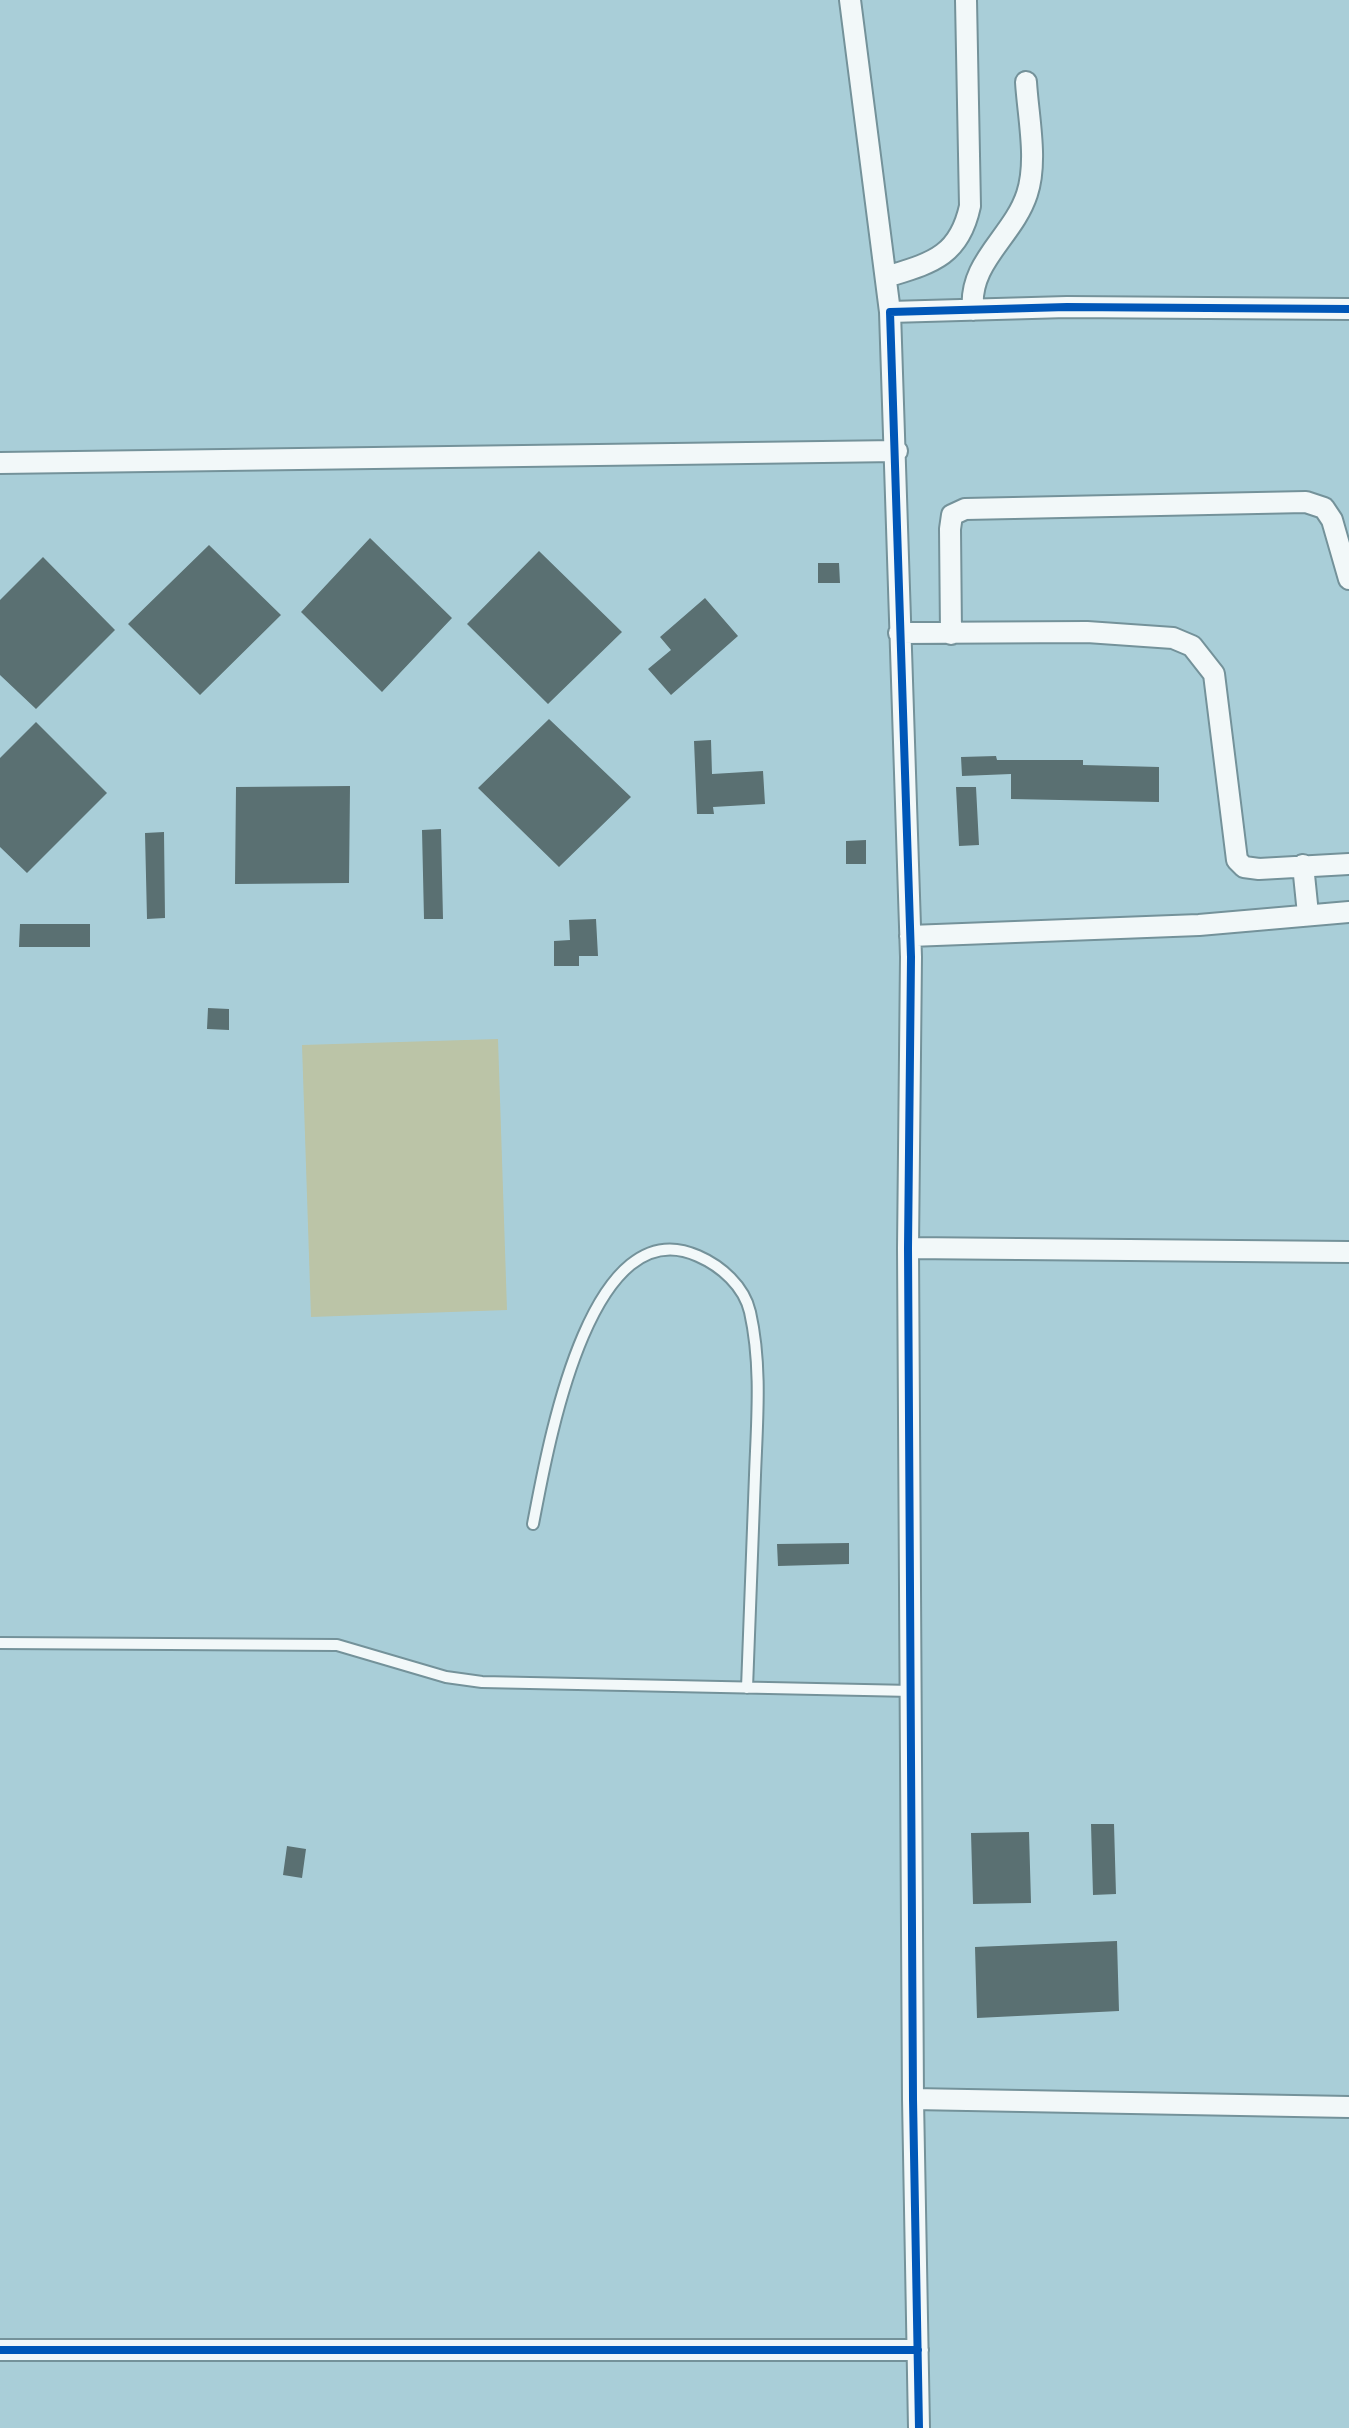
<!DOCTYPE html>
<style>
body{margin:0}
canvas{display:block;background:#a9ced8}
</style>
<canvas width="1349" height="2428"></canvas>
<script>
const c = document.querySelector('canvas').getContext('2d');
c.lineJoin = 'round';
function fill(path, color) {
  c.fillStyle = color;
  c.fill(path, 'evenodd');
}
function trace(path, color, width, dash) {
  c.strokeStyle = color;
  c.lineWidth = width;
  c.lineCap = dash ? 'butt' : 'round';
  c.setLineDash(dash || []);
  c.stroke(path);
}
const green = new Path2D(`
 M498,1039L507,1310L311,1317L302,1045Z`);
const building = new Path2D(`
 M370,538L452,618L382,692L301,612Z
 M209,545L281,615L200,695L128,624Z
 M539,551L622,632L548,704L467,624Z
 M43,557L115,630L36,709L0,675V600Z
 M818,563H839L840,583H818Z
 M705,598L738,636L671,695L648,669L671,650L660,637Z
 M549,719L631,797L559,867L478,788Z
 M36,722L107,793L27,873L0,847V758Z
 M711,740L712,774L763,771L765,804L713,807L714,814H697L694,741Z
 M996,756L997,760H1083V765L1159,767V802L1011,799V774L962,776L961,757Z
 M350,786L349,883L235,884L236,787Z
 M956,787H976L979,845L959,846Z
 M441,829L443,919H424L422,830Z
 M164,832L165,918L147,919L145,833Z
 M866,840V864H846V841Z
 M596,919L598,956H579V966H554V941L570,940L569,920Z
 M20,924H90V947H19Z
 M208,1008L229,1009V1030L207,1029Z
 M849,1543V1564L778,1566L777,1544Z
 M1091,1824H1114L1116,1894L1093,1895Z
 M1029,1832L1031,1903L973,1904L971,1833Z
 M287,1846L306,1849L302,1878L283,1875Z
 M1117,1941L1119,2011L977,2018L975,1947Z`);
const lane = new Path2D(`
 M533,1524C546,1458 587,1206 698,1256C721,1266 744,1286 750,1312C762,1365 757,1421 755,1475C753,1546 750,1617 747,1688
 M0,1643L337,1645L446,1677L482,1682L912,1691`);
const street = new Path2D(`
 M850,0L890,312
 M886,277C931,263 959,257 970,206L966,0
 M973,310C968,262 1013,237 1027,194C1038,161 1028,116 1026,82
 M0,463L897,451
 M899,633L1087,632L1173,638L1192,646L1214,674L1237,860L1244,867L1259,869L1349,864
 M951,634L950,529L952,515L965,509L1306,502L1324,508L1332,520L1349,579
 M1303,865L1308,914
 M910,936L1199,925L1349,912
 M908,1248L1349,1252
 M913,2099L1349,2107
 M0,2350H918
 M919,2428L913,2099L908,1248L911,957L890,312L1067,307L1349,309`);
const cycleway = new Path2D(`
 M0,2350H918
 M919,2428L913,2099L908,1248L911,957L890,312L1067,307L1349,309`);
fill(green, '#bbc4a7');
fill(building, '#5a7072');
trace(lane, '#74929a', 14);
trace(street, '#74929a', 24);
trace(lane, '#f2f8f9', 10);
trace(street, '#f2f8f9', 20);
trace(cycleway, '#0057b8', 8);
</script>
